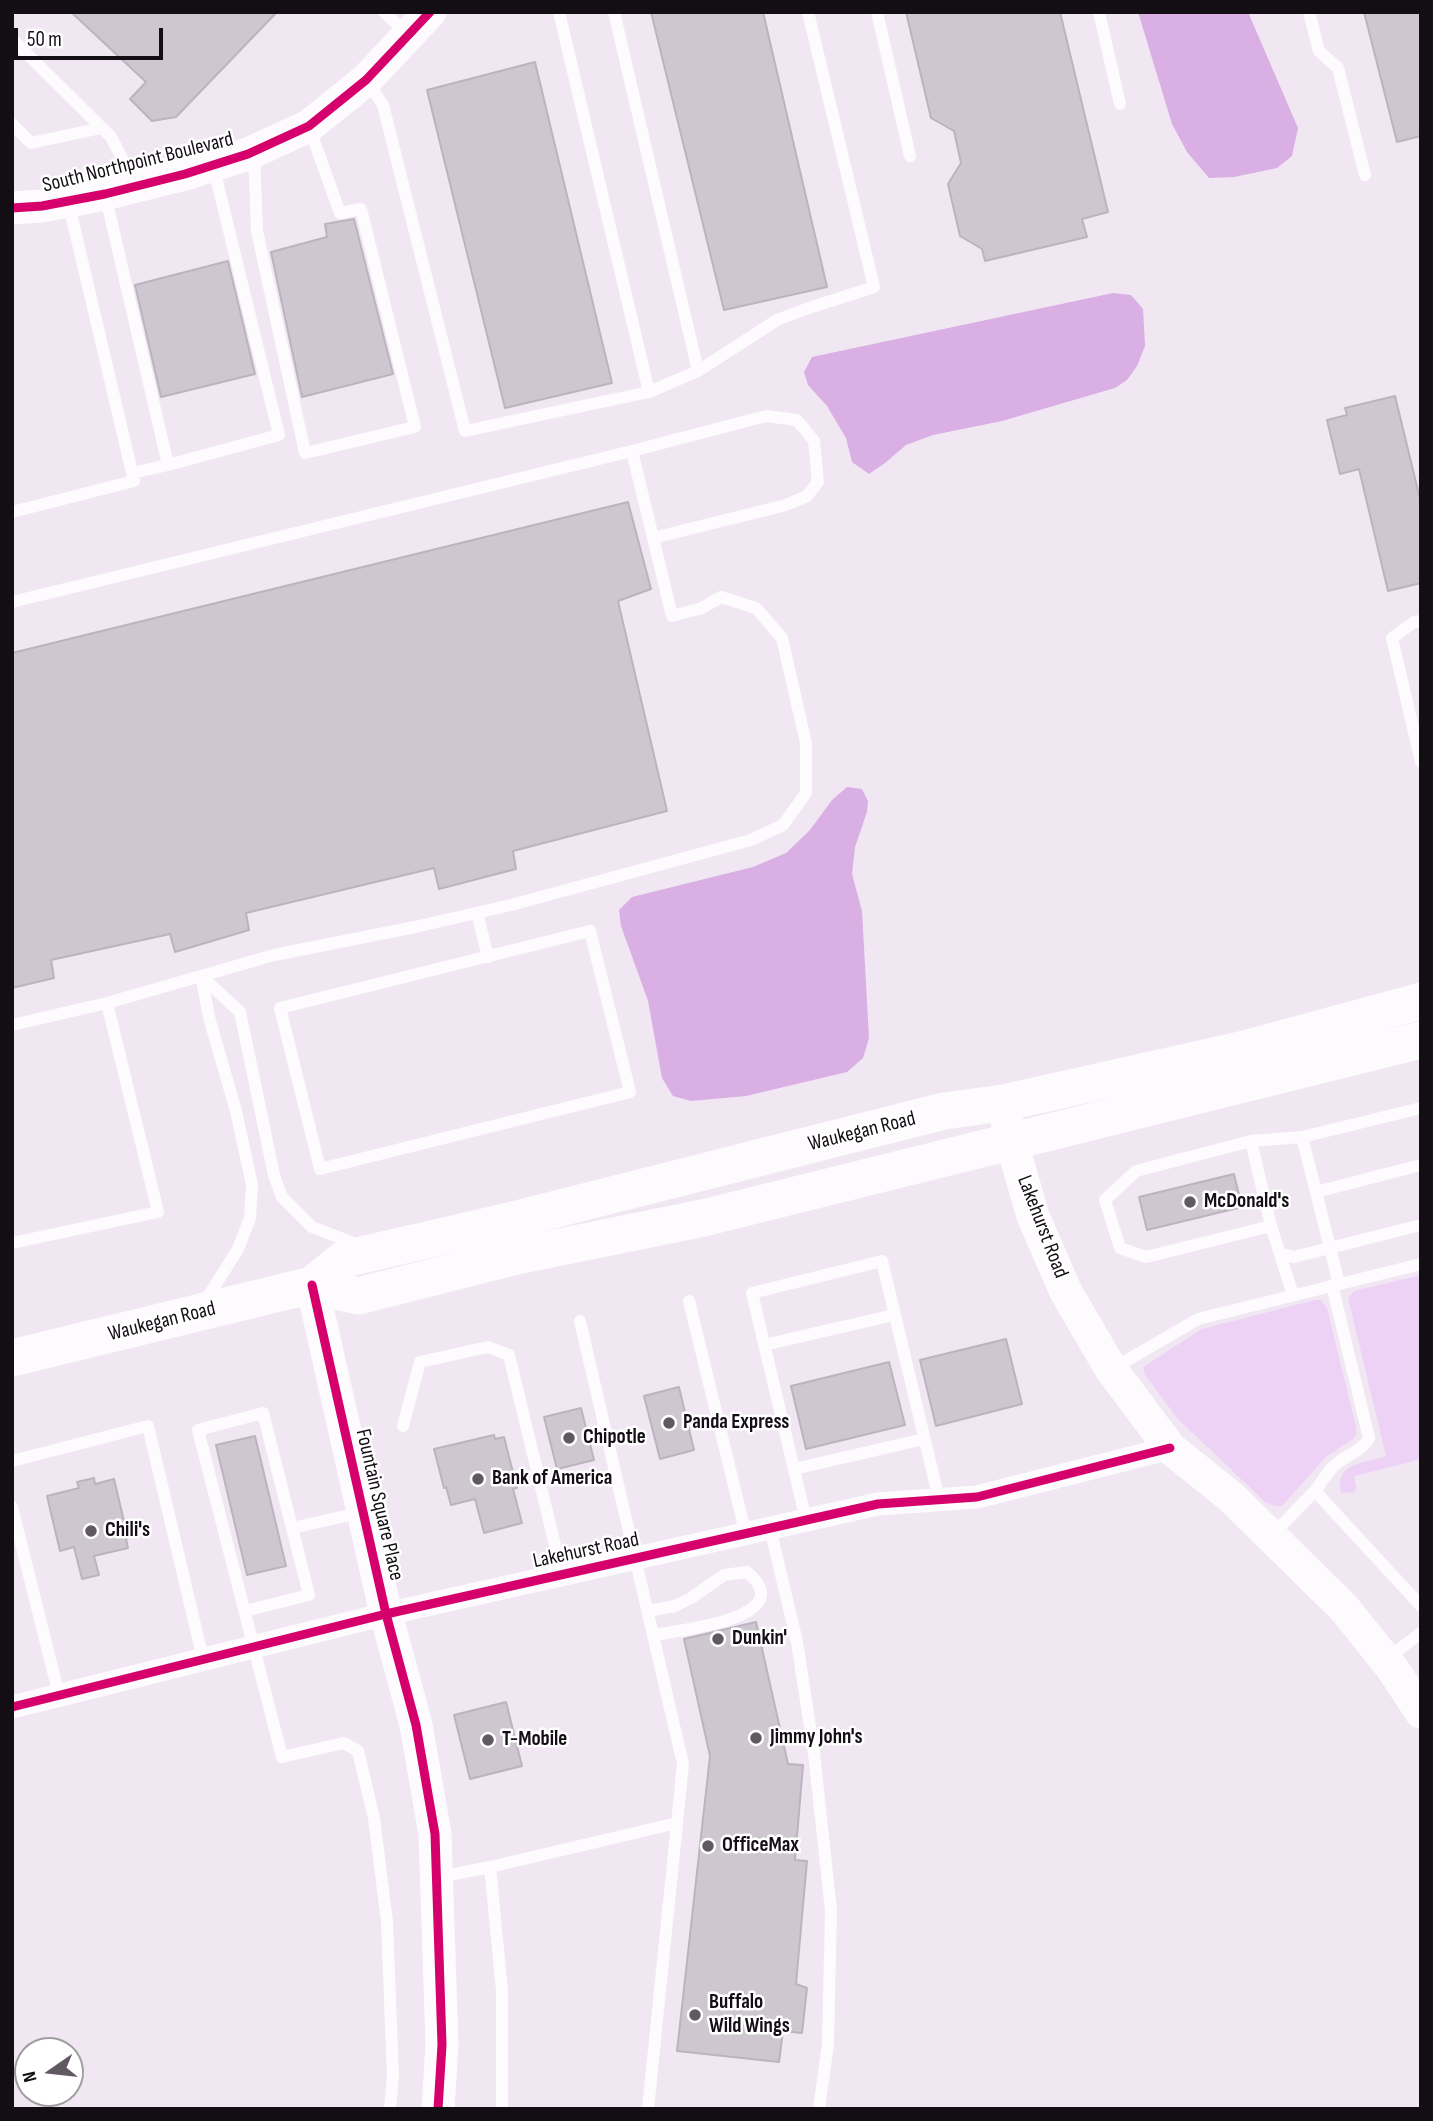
<!DOCTYPE html>
<style>
body{margin:0}
#map{position:relative;width:1433px;height:2121px;overflow:hidden;background:#f0e7f3;font-family:"Sofia Sans Condensed",sans-serif}
canvas{display:block}
.frame{position:absolute;inset:0;border:14px solid #130d14;pointer-events:none}
.north{position:absolute;left:14px;top:2037px;width:70px;height:70px;box-sizing:border-box;background:#fff;border:2px solid #a19ea1;border-radius:50%;rotate:256deg;font-size:19px;font-weight:700;line-height:28px;text-align:center;color:#130d14}
.north::after{content:'';display:block;margin:auto;width:24px;height:32px;background:#605962;clip-path:polygon(50% 0,100% 100%,50% 72%,0 100%)}
.scale{position:absolute;left:14px;top:28px;width:149px;height:32px;box-sizing:border-box;border:4px solid #130d14;border-top:0;padding-left:9px;font-size:21px;line-height:24px;white-space:nowrap;color:#130d14;-webkit-text-stroke:5px #fff;paint-order:stroke}
</style>
<div id="map">
<canvas width="1433" height="2121"></canvas>
<div class="frame"></div>
<div class="north">N</div>
<div class="scale">50 m</div>
</div>
<script>
const c = document.querySelector('canvas').getContext('2d');
c.lineJoin = 'round';
function fill(path, color) {
  c.fillStyle = color;
  c.fill(path, 'evenodd');
}
function trace(path, color, width, dash) {
  c.strokeStyle = color;
  c.lineWidth = width;
  c.lineCap = dash ? 'butt' : 'round';
  c.setLineDash(dash || []);
  c.stroke(path);
}
function write(font, color, halo, rows, align = 'center') {
  c.font = font + ' "Sofia Sans Condensed",sans-serif';
  c.lineWidth = 5;
  c.setLineDash([]);
  c.textBaseline = 'middle';
  c.strokeStyle = halo;
  c.fillStyle = color;
  for (const [text, x, y, turn = 0] of rows) {
    c.save();
    c.translate(x, y);
    c.rotate((+turn || 0) * Math.PI / 180);
    c.textAlign = isNaN(turn) ? turn : align;
    if (halo) c.strokeText(text, 0, 0);
    c.fillText(text, 0, 0);
    c.restore();
  }
}
const green = new Path2D(`
 M1421,1275V1459L1354,1476L1356,1488L1355,1492L1341,1493C1334,1462 1366,1463 1386,1456L1348,1298L1354,1291Z
 M1315,1300H1321L1327,1308L1356,1427V1434L1353,1439L1327,1456L1282,1506H1275L1265,1502L1177,1418L1145,1375L1143,1367L1202,1329Z`);
const water = new Path2D(`
 M1138,12H1248L1298,128L1292,156L1277,168L1234,177L1209,178L1187,152L1172,124Z
 M1113,293L1131,295L1143,309L1145,346L1137,366L1127,380L1115,388L1002,421L933,435L906,445L885,463L869,474L852,462L846,438L827,406L808,385L804,372L812,357Z
 M847,787L862,789L868,801L867,812L855,847L852,874L862,911L869,1038L863,1058L847,1072L746,1096L691,1101L673,1096L662,1078L648,1001L621,926L619,910L632,897L753,867L786,853L810,830L832,800Z`);
const building = new Path2D(`
 M71,12H277L176,117L152,121L130,99L146,82Z
 M651,12H763L827,287L724,310Z
 M906,12H1060L1108,212L1082,219L1087,237L985,261L982,249L960,236L948,184L961,163L954,131L931,118Z
 M1364,12H1421V136L1397,142Z
 M535,62L612,383L505,408L427,90Z
 M354,219L393,374L302,397L271,252L327,237L325,224Z
 M228,261L255,374L161,397L135,285Z
 M1395,396L1421,503V583L1388,591L1359,469L1340,474L1327,420L1347,415L1345,408Z
 M628,502L651,589L618,601L667,811L513,851L516,869L439,889L434,868L246,913L249,930L175,952L170,934L51,960L54,978L12,988V653Z
 M1234,1174L1242,1207L1147,1230L1139,1197Z
 M1006,1339L1022,1404L936,1426L920,1360Z
 M889,1362L905,1425L806,1449L791,1386Z
 M679,1387L694,1450L660,1459L644,1396Z
 M581,1408L594,1460L557,1469L544,1417Z
 M494,1435L495,1439L504,1437L517,1488L513,1489L522,1523L484,1533L475,1499L451,1505L446,1487L444,1488L434,1449Z
 M255,1436L286,1566L247,1575L216,1445Z
 M94,1478L95,1484L114,1479L128,1538L126,1539L128,1548L94,1556L99,1575L82,1579L74,1547L60,1551L47,1496L79,1488L77,1482Z
 M756,1622L788,1764L803,1765L795,1860L807,1861L796,1984L807,1988L802,2033L783,2031L779,2062L677,2051L710,1756L684,1639Z
 M506,1702L522,1766L470,1779L454,1715Z`);
const lane = new Path2D(`
 M384,12L408,35
 M614,12L698,371L777,320L806,309L874,287L808,12
 M877,12L910,156
 M1099,12L1120,104
 M1309,12L1319,51L1338,68L1365,175
 M12,39L111,137L124,162L129,187
 M366,80L383,105L465,431L649,392L559,12
 M12,124L31,143L101,128
 M254,153L257,231L305,453L415,427L361,209L340,213L309,127
 M105,194L168,465L279,435L213,165
 M649,392L698,371
 M632,451L766,416L797,420L814,441L818,482L807,496L786,505L653,538
 M132,473L168,465
 M12,512L134,481L68,201
 M12,602L632,451L672,616L702,608L721,597L756,608L782,638L806,743V793L783,825L751,840L511,905L415,927L274,955L107,1003L12,1025
 M1421,621L1414,622L1392,638L1421,762
 M477,913L488,957
 M590,931L630,1092L320,1169L280,1008Z
 M1251,1141L1271,1226L1293,1295
 M1316,1192L1302,1137L1421,1108
 M1271,1226L1146,1257L1120,1248L1105,1200L1136,1171L1251,1141L1302,1137
 M12,1243L158,1212L107,1003
 M1281,1254L1294,1257L1421,1225
 M1339,1284L1316,1192L1421,1165
 M689,1301L746,1535
 M204,1303L238,1249L250,1218L252,1185L236,1111L210,1021L201,976L240,1012L274,1175L282,1197L312,1227L359,1245
 M580,1321L683,1764L648,2109
 M764,1345L894,1315
 M1112,1369L1198,1319L1421,1264
 M403,1426L420,1362L488,1347L509,1355L562,1574
 M12,1461L148,1426L203,1659
 M794,1469L924,1439
 M1315,1491C1321,1483 1326,1474 1333,1467C1344,1455 1362,1452 1369,1438L1332,1285
 M12,1507L59,1695
 M806,1520L752,1293L882,1261L939,1499
 M292,1528L363,1512
 M770,1528L797,1642L814,1753L831,1911L828,2044L819,2109
 M1271,1536L1315,1491L1421,1606
 M245,1611L309,1595L263,1413L198,1430L282,1757L344,1743L358,1751L374,1818L387,1922L393,2077L390,2109
 M648,1611L675,1606L691,1598L724,1575L747,1572C802,1618 680,1630 654,1635
 M1385,1660L1421,1633
 M439,1877L490,1867
 M502,2109V1990L490,1867L677,1823`);
const street = new Path2D(`
 M12,1707L386,1614L878,1504L977,1497L1170,1448`);
const secondary = new Path2D(`
 M12,208L42,206L105,194L185,174L248,154L309,126L366,80L430,12
 M1003,1103L1011,1140L1033,1216L1066,1292L1111,1369L1170,1448L1231,1497L1344,1608L1392,1668L1421,1712
 M312,1285L386,1614L416,1725L435,1834L442,2045L438,2109`);
const primary = new Path2D(`
 M312,1285L358,1296L521,1255L703,1218L1421,1040
 M12,1358L312,1285L344,1259L505,1222L944,1111L1003,1103L1240,1050L1421,1001`);
const cycleway = new Path2D(`
 M12,208L42,206L105,194L185,174L248,154L309,126L366,80L430,12
 M312,1285L386,1614L416,1725L435,1834L442,2045L438,2109
 M12,1707L386,1614L878,1504L977,1497L1170,1448`);
const markers = [
 [1190,1202,7,"#605962"],
 [669,1423,7,"#605962"],
 [569,1438,7,"#605962"],
 [478,1479,7,"#605962"],
 [91,1531,7,"#605962"],
 [718,1639,7,"#605962"],
 [756,1738,7,"#605962"],
 [488,1740,7,"#605962"],
 [708,1846,7,"#605962"],
 [695,2015,7,"#605962"]
];
const streetNames = [
 ["South Northpoint Boulevard",138,163,-14],
 ["Waukegan Road",862,1132,-14],
 ["Lakehurst Road",1042,1227,69],
 ["Waukegan Road",162,1322,-14],
 ["Fountain Square Place",379,1505,77],
 ["Lakehurst Road",586,1551,-12]
];
const poiNames = [
 ["McDonald's",1204,1202],
 ["Panda Express",683,1423],
 ["Chipotle",583,1438],
 ["Bank of America",492,1479],
 ["Chili's",105,1531],
 ["Dunkin'",732,1639],
 ["Jimmy John's",770,1738],
 ["T-Mobile",502,1740],
 ["OfficeMax",722,1846],
 ["Buffalo",709,2003],
 ["Wild Wings",709,2027]
];
fill(green, '#eed2f6');
fill(water, '#d9afe4');
fill(building, '#cec7d0');
trace(building, '#bbb4be', 2);
trace(lane, '#fdfbfd', 12);
trace(street, '#fdfbfd', 23);
trace(secondary, '#fdfbfd', 33);
trace(primary, '#fdfbfd', 37);
trace(cycleway, '#d6006c', 9);
for (const [x, y, r, color] of markers) {
  const dot = new Path2D();
  dot.arc(x, y, r, 0, 2 * Math.PI);
  c.fillStyle = color;
  c.fill(dot);
  trace(dot, '#fff', 2.5);
}
write('21px', '#130d14', '#fff', streetNames);
write('bold 21px', '#130d14', '#fff', poiNames, 'left');
</script>
